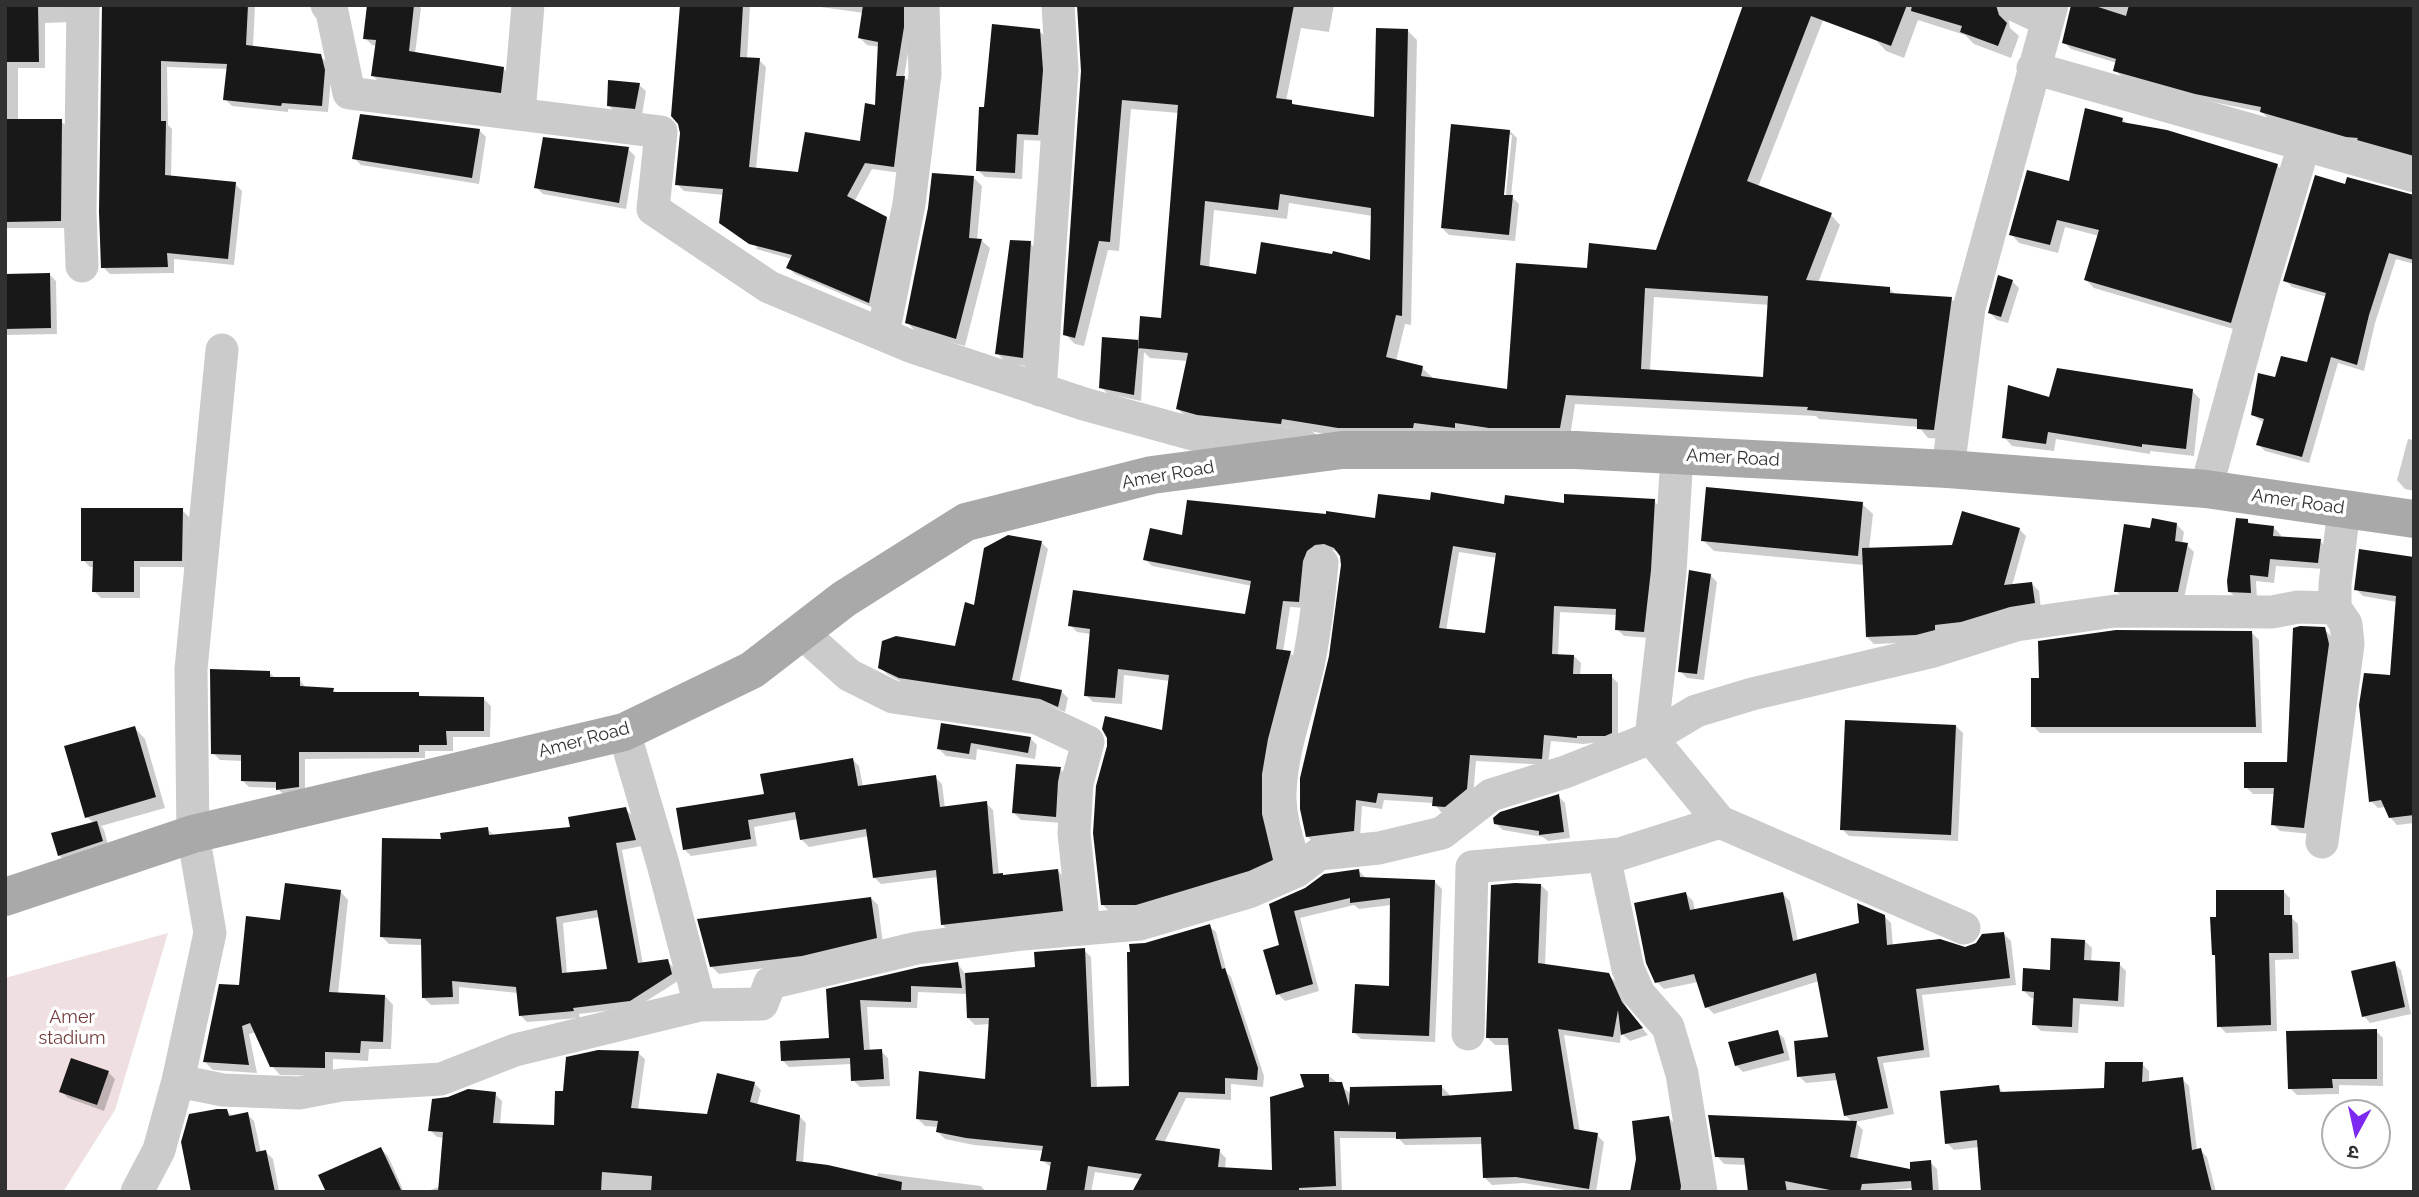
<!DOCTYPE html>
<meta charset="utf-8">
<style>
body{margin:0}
#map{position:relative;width:2419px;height:1197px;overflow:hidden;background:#fff;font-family:Raleway,"Noto Sans Devanagari",sans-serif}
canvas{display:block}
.frame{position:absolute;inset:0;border:7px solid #313131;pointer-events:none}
.north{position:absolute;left:2321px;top:1099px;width:70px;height:70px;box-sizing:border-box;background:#fff;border:2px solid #adadad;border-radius:50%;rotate:188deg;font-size:19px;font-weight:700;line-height:28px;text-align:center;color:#313131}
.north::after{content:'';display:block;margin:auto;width:24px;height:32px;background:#7c2af2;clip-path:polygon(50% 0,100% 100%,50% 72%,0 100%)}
</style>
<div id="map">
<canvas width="2419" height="1197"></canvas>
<div class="frame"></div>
<div class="north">उ</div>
</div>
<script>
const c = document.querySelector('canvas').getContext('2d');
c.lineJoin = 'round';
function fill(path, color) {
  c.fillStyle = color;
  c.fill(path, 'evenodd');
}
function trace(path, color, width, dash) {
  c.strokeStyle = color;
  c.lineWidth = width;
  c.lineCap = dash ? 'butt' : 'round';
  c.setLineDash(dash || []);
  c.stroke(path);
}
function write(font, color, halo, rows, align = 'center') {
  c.font = font + ' Raleway,sans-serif';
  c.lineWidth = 7;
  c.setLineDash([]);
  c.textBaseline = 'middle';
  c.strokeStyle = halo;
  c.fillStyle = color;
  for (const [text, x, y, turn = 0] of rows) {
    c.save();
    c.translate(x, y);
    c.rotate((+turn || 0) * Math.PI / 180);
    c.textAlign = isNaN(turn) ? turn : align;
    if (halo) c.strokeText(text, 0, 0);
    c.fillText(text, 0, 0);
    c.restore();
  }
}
const green = new Path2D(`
 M168,933L115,1110L63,1192H5V978Z`);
const shadow = new Path2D(`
 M5,5H73L70,22L45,23V68H18V121H61L68,128L67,228H5Z
 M104,5H255L253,47L320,56L328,63L331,78L328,112L288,109V112L232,106L225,99L228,69L167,67L168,125L172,129L171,178L235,184L242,191L234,265L174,259V273L110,274L103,267Z
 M369,5H418L421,8L415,54L503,68L510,76L508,99L380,83L373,76L377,46L372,45L365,38Z
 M682,5H750L747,59L759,60L766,67L756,169L800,174L861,143L877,107L880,47L867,45L860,38L864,13L806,5H912L911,35L904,77L912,85L901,173L872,169L854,202L886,218L893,225L876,309L795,274L788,267L792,259L756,249L757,247L726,226L724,195L684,191L677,184L682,133Z
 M1079,5H1334L1329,32L1301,28L1286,101L1291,102L1296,106L1376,119L1408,31L1417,40L1411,325L1405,324L1396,361L1422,368L1432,377V380L1508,391L1589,270L1657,252L1745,5L1827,10L1758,187L1831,215L1840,225L1818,283L1890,289L1896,295L1951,299L1961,308L1943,439L1928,438L1919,427L1819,419L1816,416L1575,404L1570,437L1349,438L1291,428L1187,418L1178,409L1188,361L1150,358L1144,352L1141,401L1108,394L1101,387L1138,341L1162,320L1179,113L1131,109L1119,251L1108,250L1084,346L1075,344L1065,334L1083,71ZM1289,203L1373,216L1372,262L1257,276L1209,268L1214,210L1287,219ZM1654,297L1770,305L1765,378L1650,371Z
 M1883,5H1997L2008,17L2010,28L2019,36L2011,58L1974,44L1965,35L1918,20L1904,58L1886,51L1874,38Z
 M2072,5H2414V160L2269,119L2262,112L2203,100L2122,77L2115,70L2117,63L2071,49L2064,42Z
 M1039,31L1047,38L1045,141L1024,140L1022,179L985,177L978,170L985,109Z
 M639,85L646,91L642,115L615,112L608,105Z
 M2122,119L2127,124L2277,165L2286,174L2240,331L2094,288L2086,280L2099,236L2065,227L2058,253L2019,243L2011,234L2070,183Z
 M479,130L486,137L479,184L361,165L354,158Z
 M1510,131L1517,138L1511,196L1519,204L1515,241L1449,235L1442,228ZM1508,135H1512L1505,203H1502Z
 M628,149L635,156L626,209L543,194L536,187Z
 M974,178L982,186L977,240H981L990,248L965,346L927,336L915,331L907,322Z
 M2347,186L2414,196V264L2396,259L2375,323L2364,371L2338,363L2309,463L2265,451L2258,444L2264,423L2253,415L2276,380L2308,365L2327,297L2292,287L2285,280Z
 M1030,243L1040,253L1032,367L1006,363L997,353Z
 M49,274L56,281L57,334L5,335V275Z
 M2012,281L2019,288L2008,323L1997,320L1990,313Z
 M2192,391L2200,399L2194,456L2150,451V454L2056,439L2054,451L2012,446L2004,437L2050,399Z
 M2408,439L2414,440V491L2405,489L2397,480Z
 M1432,501L1505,506L1654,501L1661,508L1650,638L1624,636L1617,629V615L1560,612L1558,656H1574L1581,663L1580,676H1611L1618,683V740L1583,744L1551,741L1548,765L1476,761L1473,796L1452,813L1441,812L1434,803L1384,800L1382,809L1362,806L1360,838L1315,844L1308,837L1343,565L1341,553L1333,550L1322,552L1305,608L1290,607L1283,652L1290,653L1297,659L1279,867L1144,911L1110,912L1103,905L1108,747L1164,732L1170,681L1124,675L1122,704L1093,702L1086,695L1091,634L1077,632L1070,625L1247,616L1252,586L1152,566L1145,559L1184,537L1377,520ZM1459,552L1497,558L1486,635L1446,631Z
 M1862,504L1873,514L1869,550L1953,547L2019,529L2026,536L2012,586L2032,584L2039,591L2041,609L1924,642L1874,644L1867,637L1864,565L1714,551L1703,540Z
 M182,510L189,517L188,567H140V598H101L94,591V567H90L83,560Z
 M2247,520L2252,525L2274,528L2281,535L2280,538L2320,541L2327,548L2325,569L2276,566L2274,583L2256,581L2257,599H2237L2230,592Z
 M2177,525L2184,532L2182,544L2187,545L2194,552L2184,598H2123L2116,591L2151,530Z
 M1041,542L1048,549L1019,683L1061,691L1068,698L1065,712L1048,705L907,685L887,674L880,667L956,648Z
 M2414,559V823L2397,825L2390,817L2385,807L2378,808L2371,801L2392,677L2397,602L2363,596L2356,589Z
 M1710,575L1717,582L1704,680L1687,678L1680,671Z
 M2324,629L2331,636L2335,652L2311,834L2280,831L2273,824L2276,794H2253L2246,787L2288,764Z
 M2252,633L2259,640L2262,733H2040L2033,726Z
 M270,673L275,678L299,679L306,688L333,690L337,693L418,694L423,698L484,699L491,706L490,737H453V751H425V758L305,759V793L285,796L277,788L249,787L242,780L243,761L220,760L213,753Z
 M942,725L1030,738L1037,745L1035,759L977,749L976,760L946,756L939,749Z
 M1956,726L1963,733L1958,841L1849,836L1842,829Z
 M135,728L145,739L165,808L101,826L104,830L109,848L66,862L59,855L94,823L87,817Z
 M852,759L859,766L863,787L935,777L942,784L945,808L986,803L993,810L999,875L1004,877L1058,871L1065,878L1069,918L950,932L943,925L938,877L881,884L874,877L869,836L809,847L802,840L798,819L754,827L757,846L691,856L684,849L766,796Z
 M1060,769L1067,776L1062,823L1021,820L1014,813Z
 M1558,796L1565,803L1570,838L1548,841L1543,837L1503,830L1495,823Z
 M625,809L633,816L642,846L622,850L643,964L667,961L674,968L678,981L637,1007L579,1014L580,1018L527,1022L520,1015L518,993L459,987V1004L431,1005L424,998L423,945L389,944L382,937L443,841L487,829L495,836L572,829ZM600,917L609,971L567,974L563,923Z
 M1359,871L1366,878L1435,882L1442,889L1435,1042L1361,1039L1354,1032L1391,988V905L1359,909L1354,905L1300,918L1319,991L1285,1001L1278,994L1281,946L1271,905Z
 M1541,885L1548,892L1545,966L1608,975L1616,982L1628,1011L1648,1035L1630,1041L1621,1033L1620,1043L1564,1035L1580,1132L1597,1135L1604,1142L1596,1192H1577L1524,1183L1492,1185L1485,1178L1484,1144L1405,1145L1398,1138H1340L1342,1192H1134L1141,1179L1095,1172L1091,1192H1047L1052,1168L1042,1160L1044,1151L974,1145L945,1139L938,1132L939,1127L925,1126L918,1119L987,1081L990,1024L975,1025L968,1018V994L918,992L917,1008L867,1007L870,1052L881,1051L888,1058L890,1086L860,1087L853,1080L852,1064L789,1067L782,1060L831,1040L828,991L958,964L965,974L1037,969L1084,950L1091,957L1097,1089L1131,1088L1146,944L1209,926L1216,932L1227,973L1231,977L1264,1076L1263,1087L1231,1084V1100L1186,1098L1164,1143L1219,1151L1226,1158L1225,1169L1274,1172L1306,1088L1328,1075L1351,1094L1442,1087L1449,1094V1098L1514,1092L1510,1045H1495L1488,1038Z
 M340,891L348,900L338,994L385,996L393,1005L391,1049H369L368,1061L333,1059V1076L280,1075L272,1066L256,1032L249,1034L257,1073L213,1070L205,1062L241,987L282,922Z
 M2283,891L2290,898V916L2298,924L2299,959L2275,960L2277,1031L2226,1033L2219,1026L2217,958L2213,954L2218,919Z
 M1686,894L1693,901L1695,911L1783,894L1790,901L1798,941L1884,916L1891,923L1893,946L1966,949L2004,934L2011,941L2016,985L1922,995L1930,1057L1883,1063L1894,1114L1855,1122L1863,1130L1857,1160L1912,1171L1930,1162L1937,1169L1939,1192H1914L1913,1188L1868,1192H1750L1747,1165L1724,1164L1717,1156L1853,1123L1845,1115L1838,1080L1806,1083L1799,1076L1830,1039L1819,981L1714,1014L1707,1007L1698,982L1664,989L1657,982Z
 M871,898L878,905L883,944L810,962L719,974L712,967Z
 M2085,941L2092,948L2091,962L2119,964L2126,971L2124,1007L2080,1004L2078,1033L2041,1031L2034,1024L2035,998H2031L2024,991L2051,971Z
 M2394,963L2401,970L2411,1014L2370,1023L2364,1016Z
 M2376,1031L2383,1038V1086L2339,1085V1094L2297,1095L2290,1088Z
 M1777,1032L1784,1038L1790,1060L1743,1072L1736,1065Z
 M638,1053L645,1059L638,1110L709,1116L754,1083L761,1090L757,1106L799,1116L806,1123L803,1163L877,1178L878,1173L981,1186L986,1192H425L441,1186L445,1138L437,1137L430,1130L495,1094L502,1101L500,1125L556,1127L565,1093Z
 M2142,1064L2149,1071V1083L2182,1079L2189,1086L2197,1150H2200L2207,1157L2216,1192H1982L1979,1147L1954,1150L1947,1143L1998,1087L2005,1094L2106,1089Z
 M108,1072L115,1079L104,1111L68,1098L61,1091Z
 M227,1111L233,1117L247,1114L254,1121L261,1153L266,1152L273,1159L279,1192H193Z
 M1669,1118L1676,1125L1686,1192H1640L1638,1159Z
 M381,1149L388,1156L404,1192H328Z`);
const building = new Path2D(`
 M5,5H38L39,62H5Z
 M102,5H248L246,45L321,54L325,70L322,106L282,103L281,106L223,100L227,64L161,61V121H166L165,175L236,182L228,259L167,253L168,267L101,268L99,212Z
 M367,5H414L409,51L504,67L501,93L371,76L376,40L363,39Z
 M680,5H743L740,57L760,58L749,167L798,172L805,132L860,141L865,103L875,105L878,42L858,38L863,5H904V27L896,76H905L894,167L865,163L847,196L887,217L869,303L786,268L792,255L749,244L719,223L723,189L675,185L680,133L678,124L671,116Z
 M1077,5H1294L1276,98L1292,100V104L1374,117L1376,28L1408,29L1402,316L1396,315L1386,357L1423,366L1421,376L1507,389L1516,263L1587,268L1589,243L1656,250L1743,5H1907L1891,46L1811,16L1747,181L1832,213L1806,280L1890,287V293L1952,297L1934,430L1917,429V419L1807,410L1808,407L1566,395L1560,428H1489L1455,423V428L1414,423L1413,428H1338L1282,419L1281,424L1197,415L1176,409L1188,353L1138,348L1140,316L1161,318L1178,105L1122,100L1110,242L1099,241L1075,338L1063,335L1081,71ZM1280,194L1371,208L1370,260L1333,251L1332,254L1261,242L1256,274L1200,265L1205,201L1278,210ZM1645,288L1768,296L1763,377L1641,369Z
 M1912,5H1996L1999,15L2007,23L1998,46L1960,32L1962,26L1911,11Z
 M2071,5H2092L2126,16L2129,5H2414V156L2357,140L2358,138L2346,137L2260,112L2261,107L2195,94L2113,71L2116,59L2062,43Z
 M992,24L1040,29L1043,70L1038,135L1017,134L1015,173L976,171L979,107H984Z
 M608,80L640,83L635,109L607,106Z
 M2085,108L2123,118L2122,122L2167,130L2278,164L2231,323L2084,280L2099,230L2057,220L2050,245L2009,235L2027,170L2069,181Z
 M360,114L480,129L472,178L352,159Z
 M5,119H62L61,221L5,222Z
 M1451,124L1510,130L1504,195H1513L1509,235L1441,228Z
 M543,137L629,147L619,203L534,188Z
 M932,173L974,176L969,238L982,239L956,339L905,323L928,208Z
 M2315,175L2345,184L2347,177L2414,195V260L2389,253L2369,315L2357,365L2331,357L2302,457L2256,445L2264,419L2251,415L2258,373L2275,377L2281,356L2307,362L2326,293L2283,281Z
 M1010,240L1031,241L1023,358L995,354Z
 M50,273L51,328L5,329V274Z
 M1998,275L2013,280L2001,317L1988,313Z
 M1102,337L1139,340L1134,395L1099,388Z
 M2057,368L2193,389L2186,449L2142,444V447L2048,432L2046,444L2002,438L2008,385L2049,397Z
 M1706,487L1863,502L1858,556L1701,541Z
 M1431,492L1504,504L1505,495L1564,503V494L1655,499L1651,570L1644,632L1615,630L1616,609L1554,606L1552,654L1574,655L1573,674H1612V733L1605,736H1577V738L1544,735L1542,759L1470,755L1467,789L1445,807L1432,806L1433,797L1378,793L1376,803L1356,800L1354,831L1306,837L1300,809V778L1329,656L1341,565L1340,556L1334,548L1324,544L1315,545L1307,551L1303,561L1299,602L1283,601L1276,649L1291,651L1268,739L1262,774V814L1273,860L1249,871L1136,905H1101L1093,833L1096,786L1107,746V738L1102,729L1105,716L1162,730L1169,675L1118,669L1115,698L1084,696L1090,629L1068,626L1073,590L1245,614L1251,581L1143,560L1150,528L1182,535L1187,500L1326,514V511L1375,518L1378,494L1430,500ZM1453,546L1496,553L1485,633L1439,628Z
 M81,508H183L182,561H134V592H92L93,561H81Z
 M1962,511L2020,528L2004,585L2032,582L2035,603L2010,607L1961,622L1935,625V630L1916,635L1866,637L1862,548L1952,545Z
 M2152,518L2177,523L2175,541L2188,543L2178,592H2114L2124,524L2150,528Z
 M2236,518L2248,519V523L2274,526L2273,536L2321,539L2318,563L2270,559L2268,577L2250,575L2251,593L2228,592L2227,581Z
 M1008,535L1042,541L1012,680L1062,690L1058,707L1040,699L899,678L878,668L882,641L896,636L955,646L965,602L974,605L984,548Z
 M2359,549L2414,557V815L2389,818L2381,800L2369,802L2359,705L2364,673L2390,675L2396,596L2354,590Z
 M1689,570L1711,574L1697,674L1678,672Z
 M2300,626L2325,627L2329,644L2304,828L2271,825L2274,788H2244V762H2287L2293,628Z
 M2116,630L2252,631L2256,727H2031V678H2039L2038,641Z
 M210,669L270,671V677H300V686L334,688L333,692H419V696L484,697V731H446L447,745H419V752H299V787L276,790V782L241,781V755L211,754Z
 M1845,720L1956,725L1951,835L1840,830Z
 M941,723L1031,737L1028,753L971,743L969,754L937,749Z
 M135,726L156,797L85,818L64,746Z
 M853,758L858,786L936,775L940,807L987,801L993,874L1003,873V875L1058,869L1063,911L941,925L936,870L873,878L866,829L800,840L795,812L748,820L751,839L683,850L676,808L764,794L760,774Z
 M1016,764L1061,767L1058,782L1056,817L1012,813Z
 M1559,794L1564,832L1539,835V831L1494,824L1493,818L1500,812Z
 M626,807L636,840L616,843L638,963L668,959L672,974L630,1001L573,1008L574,1011L519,1016L516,987L452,981L453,997L422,998L421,939L380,937L382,838L441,839L440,833L488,827L489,835L570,827L568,817ZM597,910L607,969L562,973L556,917Z
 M97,821L103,841L58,856L51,833Z
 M1359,869L1360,877L1435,880L1429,1036L1352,1033L1355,984L1389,986L1390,898L1350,903V898L1294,911L1313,984L1276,995L1263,950L1279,945L1269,904L1305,888L1324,874Z
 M285,883L341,890L329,992L385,995L383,1042L361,1041L360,1053L325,1052V1068L270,1067L250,1023L242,1026L249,1065L203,1062L219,984L239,985L246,916L280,920Z
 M1515,883L1541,884L1538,963L1609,973L1622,1002L1643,1028L1621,1035L1618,1010L1613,1037L1558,1029L1574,1129L1598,1133L1589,1189L1516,1177L1483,1178L1481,1137L1396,1139V1132L1334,1131L1336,1186L1299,1188V1192H1132L1142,1174L1088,1166L1084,1192H1046L1051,1162L1040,1161L1043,1146L966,1138L936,1132L938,1121L916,1119L919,1071L985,1079L989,1018H967L965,973L1035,967L1034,952L1085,948L1091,1087L1129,1086L1127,952H1130L1129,944L1145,943L1210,924L1222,969L1225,968L1258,1068L1257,1080L1225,1078V1094L1179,1092L1155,1140L1220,1149L1218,1167L1272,1170L1270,1097L1304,1087L1300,1074H1329V1082H1342L1349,1106L1350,1087L1442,1085V1096L1512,1091L1508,1038H1486L1491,885Z
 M2216,890H2284V915H2292L2293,953H2269L2271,1025L2217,1027L2215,955H2212L2210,917H2216Z
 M1686,892L1690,910L1783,892L1793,941L1859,923L1857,903L1885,915L1887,945L1940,939L1965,947L1976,943L1982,934L2004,932L2010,978L1916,989L1924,1050L1877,1057L1888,1108L1844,1116L1835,1073L1797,1077L1794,1041L1828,1037L1816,973L1705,1008L1694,974L1655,983L1646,963L1634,903Z
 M871,897L877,938L802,956L710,967L697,919Z
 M2051,938L2085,940L2084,960L2120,962L2118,1001L2073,998L2072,1027L2032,1025L2034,992L2022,991L2023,968L2050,970Z
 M2395,961L2405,1007L2362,1017L2351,971Z
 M958,962L962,988L911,986V1002L860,1000L864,1050L882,1049L884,1079L851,1081L850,1058L781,1061L780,1041L829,1038L826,989L920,967Z
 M2377,1029V1079H2332L2333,1088L2288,1089L2286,1031Z
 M1778,1030L1784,1053L1735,1066L1728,1042Z
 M598,1050L639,1051L631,1108L707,1114L717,1073L755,1082L750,1102L800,1115L796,1161L828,1165L902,1182L901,1192H651L652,1176L602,1172L601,1192H438L443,1132L428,1131L432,1099L448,1097L468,1089L496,1092L493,1123L554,1125L555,1091H563L566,1057Z
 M71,1058L109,1071L97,1105L59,1092Z
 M2105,1062H2143L2142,1082L2183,1077L2192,1150L2201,1148L2212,1192H1981L1977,1140L1945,1144L1940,1091L1999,1085L2000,1092L2104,1088Z
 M217,1109H227L229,1116L248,1112L256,1152L266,1150L275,1192H191L181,1142L189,1114Z
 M1708,1115L1857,1121L1850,1157L1910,1169V1162L1931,1160L1933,1192H1912L1911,1181L1862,1184L1860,1192H1840L1785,1181L1787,1192H1748L1744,1158L1715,1157Z
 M1669,1116L1681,1186L1680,1192H1630L1636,1159L1632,1121Z
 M381,1147L402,1192H326L318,1175Z`);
const minor = new Path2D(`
 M327,5L332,12L349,93L661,132L653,209L769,287L910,346L1084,404L1193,434L1304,446
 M2015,5L2047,20
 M2033,68L2414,176
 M519,113L528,5
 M82,266L80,212L83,5
 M883,334L909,204L925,74L923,5
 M1040,390L1062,70L1058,5
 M1677,455L1670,572L1651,738L1720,822L1964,928
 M1948,469L1969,308L2052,5
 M2206,489L2261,288L2304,145
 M801,632L849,675L893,697L1037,718L1088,742L1077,783L1074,833L1084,929
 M624,732L663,864L700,1005
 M2322,842L2348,644L2346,624L2335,608
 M1604,856L1628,969L1639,994L1668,1027L1682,1074L1701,1192
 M1297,871C1289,847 1279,818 1280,792C1282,747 1298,708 1308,665C1315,631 1319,597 1322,563
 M1468,1034L1472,867L1620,854L1720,822
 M178,1081L223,1090L299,1093L341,1085L441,1079L515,1050L700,1005L762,1004L770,983L917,948L1023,934L1140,924L1249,892L1297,871L1319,854L1379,848L1442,833L1491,795L1565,772L1651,738L1696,711L1752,694L1930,652L2016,625L2115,611L2272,612L2298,607L2335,608V584L2344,509
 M137,1192L159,1150L178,1081L210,933L193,834L191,669L222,350`);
const major = new Path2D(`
 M5,897L193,834L624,732L752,670L844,599L966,522L1152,475L1342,450H1576L1948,469L2206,489L2414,519`);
const streetNames = [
 ["Amer Road",1733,458,3],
 ["Amer Road",1168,475,-10],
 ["Amer Road",2298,502,8],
 ["Amer Road",584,740,-15]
];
const parkNames = [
 ["Amer",72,1018],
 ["stadium",72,1039]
];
fill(green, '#efdfe0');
fill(shadow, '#0003');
fill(building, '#181818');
trace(minor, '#cbcbcb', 33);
trace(major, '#a9a9a9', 38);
write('18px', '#313131', '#fff', streetNames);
write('18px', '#713b3b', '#fff', parkNames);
</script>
